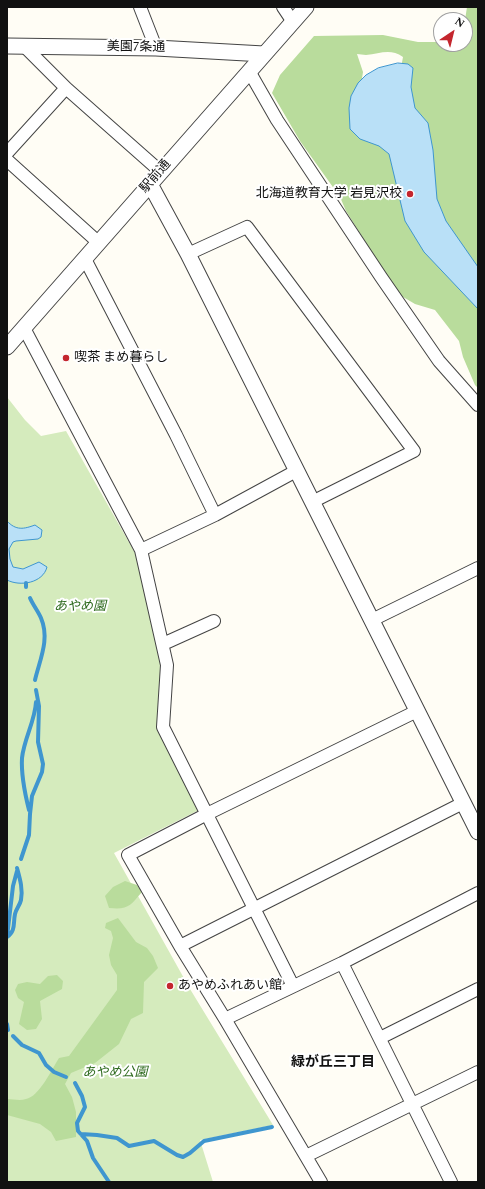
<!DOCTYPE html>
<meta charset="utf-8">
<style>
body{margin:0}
#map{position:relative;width:485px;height:1189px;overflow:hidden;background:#fffdf5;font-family:Spectral,serif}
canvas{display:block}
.frame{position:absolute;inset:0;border:8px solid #111;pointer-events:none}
.north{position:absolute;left:433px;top:12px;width:40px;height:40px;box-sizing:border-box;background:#fff;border:1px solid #a0a0a0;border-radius:50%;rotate:35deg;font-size:11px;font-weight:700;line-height:16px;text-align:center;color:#111}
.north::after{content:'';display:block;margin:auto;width:14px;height:18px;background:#c4262e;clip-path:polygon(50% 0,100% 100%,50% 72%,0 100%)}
</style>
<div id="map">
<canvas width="485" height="1189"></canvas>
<div class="frame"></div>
<div class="north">N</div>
</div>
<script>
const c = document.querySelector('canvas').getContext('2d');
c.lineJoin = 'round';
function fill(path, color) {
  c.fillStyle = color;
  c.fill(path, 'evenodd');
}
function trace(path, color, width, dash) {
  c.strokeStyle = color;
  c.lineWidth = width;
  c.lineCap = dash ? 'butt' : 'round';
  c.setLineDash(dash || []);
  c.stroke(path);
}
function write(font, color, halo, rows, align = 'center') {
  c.font = font + ' Spectral,"Noto Sans JP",serif';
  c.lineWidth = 4;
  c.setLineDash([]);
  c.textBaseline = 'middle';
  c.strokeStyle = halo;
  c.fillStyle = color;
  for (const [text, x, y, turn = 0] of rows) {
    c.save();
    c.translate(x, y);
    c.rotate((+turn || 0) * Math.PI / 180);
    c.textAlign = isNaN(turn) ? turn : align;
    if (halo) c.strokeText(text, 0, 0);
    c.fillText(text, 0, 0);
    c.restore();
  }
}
const green = new Path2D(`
 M7,397L25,420L41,436L66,431L135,553L163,664L158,729L199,810L114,853L190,989L273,1125L200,1140L213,1182H7Z`);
const forest = new Path2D(`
 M467,7H478V289L440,223L401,68L403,57C390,48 380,54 366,55C363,55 360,54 357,54L363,72L358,103L381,143L394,160L478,299V388L475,385L463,357L459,341L435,310L415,304L398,294L346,211L340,197L300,141L272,93L280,75L314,36L383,35L418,42H441V44H449L453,47L460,44H465V20Z
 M125,881L137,885L142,892C130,906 128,910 109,908L105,896L113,887Z
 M118,918L136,942L147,948L153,956L158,968L144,982L143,1013L131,1019L119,1044L95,1063L71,1073L65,1084L72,1097L76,1112V1137L56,1141L51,1132L40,1124L7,1115V1099C13,1099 20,1101 26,1099C39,1097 52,1069 59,1058L69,1056L117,990V975L111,965L109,955L113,938L111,931L105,928L106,923Z
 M57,975L63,981L62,989L40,1001L42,1019L36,1029L27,1030L19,1024L24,1002L18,998L15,990L18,984L27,982L40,984L48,976Z`);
const water = new Path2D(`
 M398,63L408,64L413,68L411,87L415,108L428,123L433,150L437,199L446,221L478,267V309L424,252L405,221L389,154L379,146L360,139L350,129L349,108L351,96L358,83L366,75L378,68Z
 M7,521C16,531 24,529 35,525L42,530L41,537L38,539L16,541L13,542L9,549L10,559L13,567L23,569L39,562L47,567C43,583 20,587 7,580Z`);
const stream = new Path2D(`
 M26,583V587
 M30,598C33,605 38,611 41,618C50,639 40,659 35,680
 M29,810C25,794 21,775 22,758C24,739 35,721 36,702
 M21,859L29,835L30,814L32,796L42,772L43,764L38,742L39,706L36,690
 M7,937C16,931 13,923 15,914C16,909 20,905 21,900C23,889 20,879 17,868
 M7,937L13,886L17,871
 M7,1024L8,1030
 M13,1036L22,1045L39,1053L46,1065L54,1072L66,1077
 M75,1083L82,1096L85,1107L77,1123L78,1131L87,1141L93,1158L109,1182
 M81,1134L97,1135L117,1138L129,1146L154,1141L177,1155L183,1157L190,1153L204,1141L272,1127`);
const minor = new Path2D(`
 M140,7L156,48
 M283,7L293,22
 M24,46L66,88L161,172
 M249,71L277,120L381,277L439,361L478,405
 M7,153L66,88
 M7,160L99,243
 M188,254L247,227L414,451L312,502
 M85,259L176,435L215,515
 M24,328L141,550L167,665L163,727L293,986
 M141,550L215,515L296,471
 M372,620L478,568
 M163,644L214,621
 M180,946L463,803
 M342,963L451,1182
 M225,1019L342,963L478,893
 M380,1038L478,989
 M306,1156L478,1072
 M321,1182L225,1019L180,946L128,855L207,814L417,711`);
const tertiary = new Path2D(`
 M7,46L156,48L264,54
 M150,184L188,254L478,832
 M7,347L306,7`);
const markers = [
 [410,194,4,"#c4262e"],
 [66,358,4,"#c4262e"],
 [170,986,4,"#c4262e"]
];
const streetNames = [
 ["美園7条通",136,48,1],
 ["駅前通",156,177,-49]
];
const poiNames = [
 ["北海道教育大学 岩見沢校",402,194,"right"],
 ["喫茶 まめ暮らし",74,358],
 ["あやめふれあい館",178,986]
];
const parkNames = [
 ["あやめ園",80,607],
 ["あやめ公園",115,1073]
];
const neighbourhoodNames = [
 ["緑が丘三丁目",333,1063]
];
fill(green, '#d5ebbd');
fill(forest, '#b9dc9c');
fill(water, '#b9e0f7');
trace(water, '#3f96cf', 1);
trace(stream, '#3f96cf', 4);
trace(minor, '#444', 14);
trace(tertiary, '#444', 17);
trace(minor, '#fff', 12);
trace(tertiary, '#fff', 15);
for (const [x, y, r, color] of markers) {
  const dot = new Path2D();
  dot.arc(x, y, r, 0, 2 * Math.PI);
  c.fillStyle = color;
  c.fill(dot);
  trace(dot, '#fff', 1.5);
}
write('13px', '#111', '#fff', streetNames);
write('13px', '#111', '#fff', poiNames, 'left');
write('italic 13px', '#2f6b1f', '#fff', parkNames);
write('bold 14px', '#111', '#fff', neighbourhoodNames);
</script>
